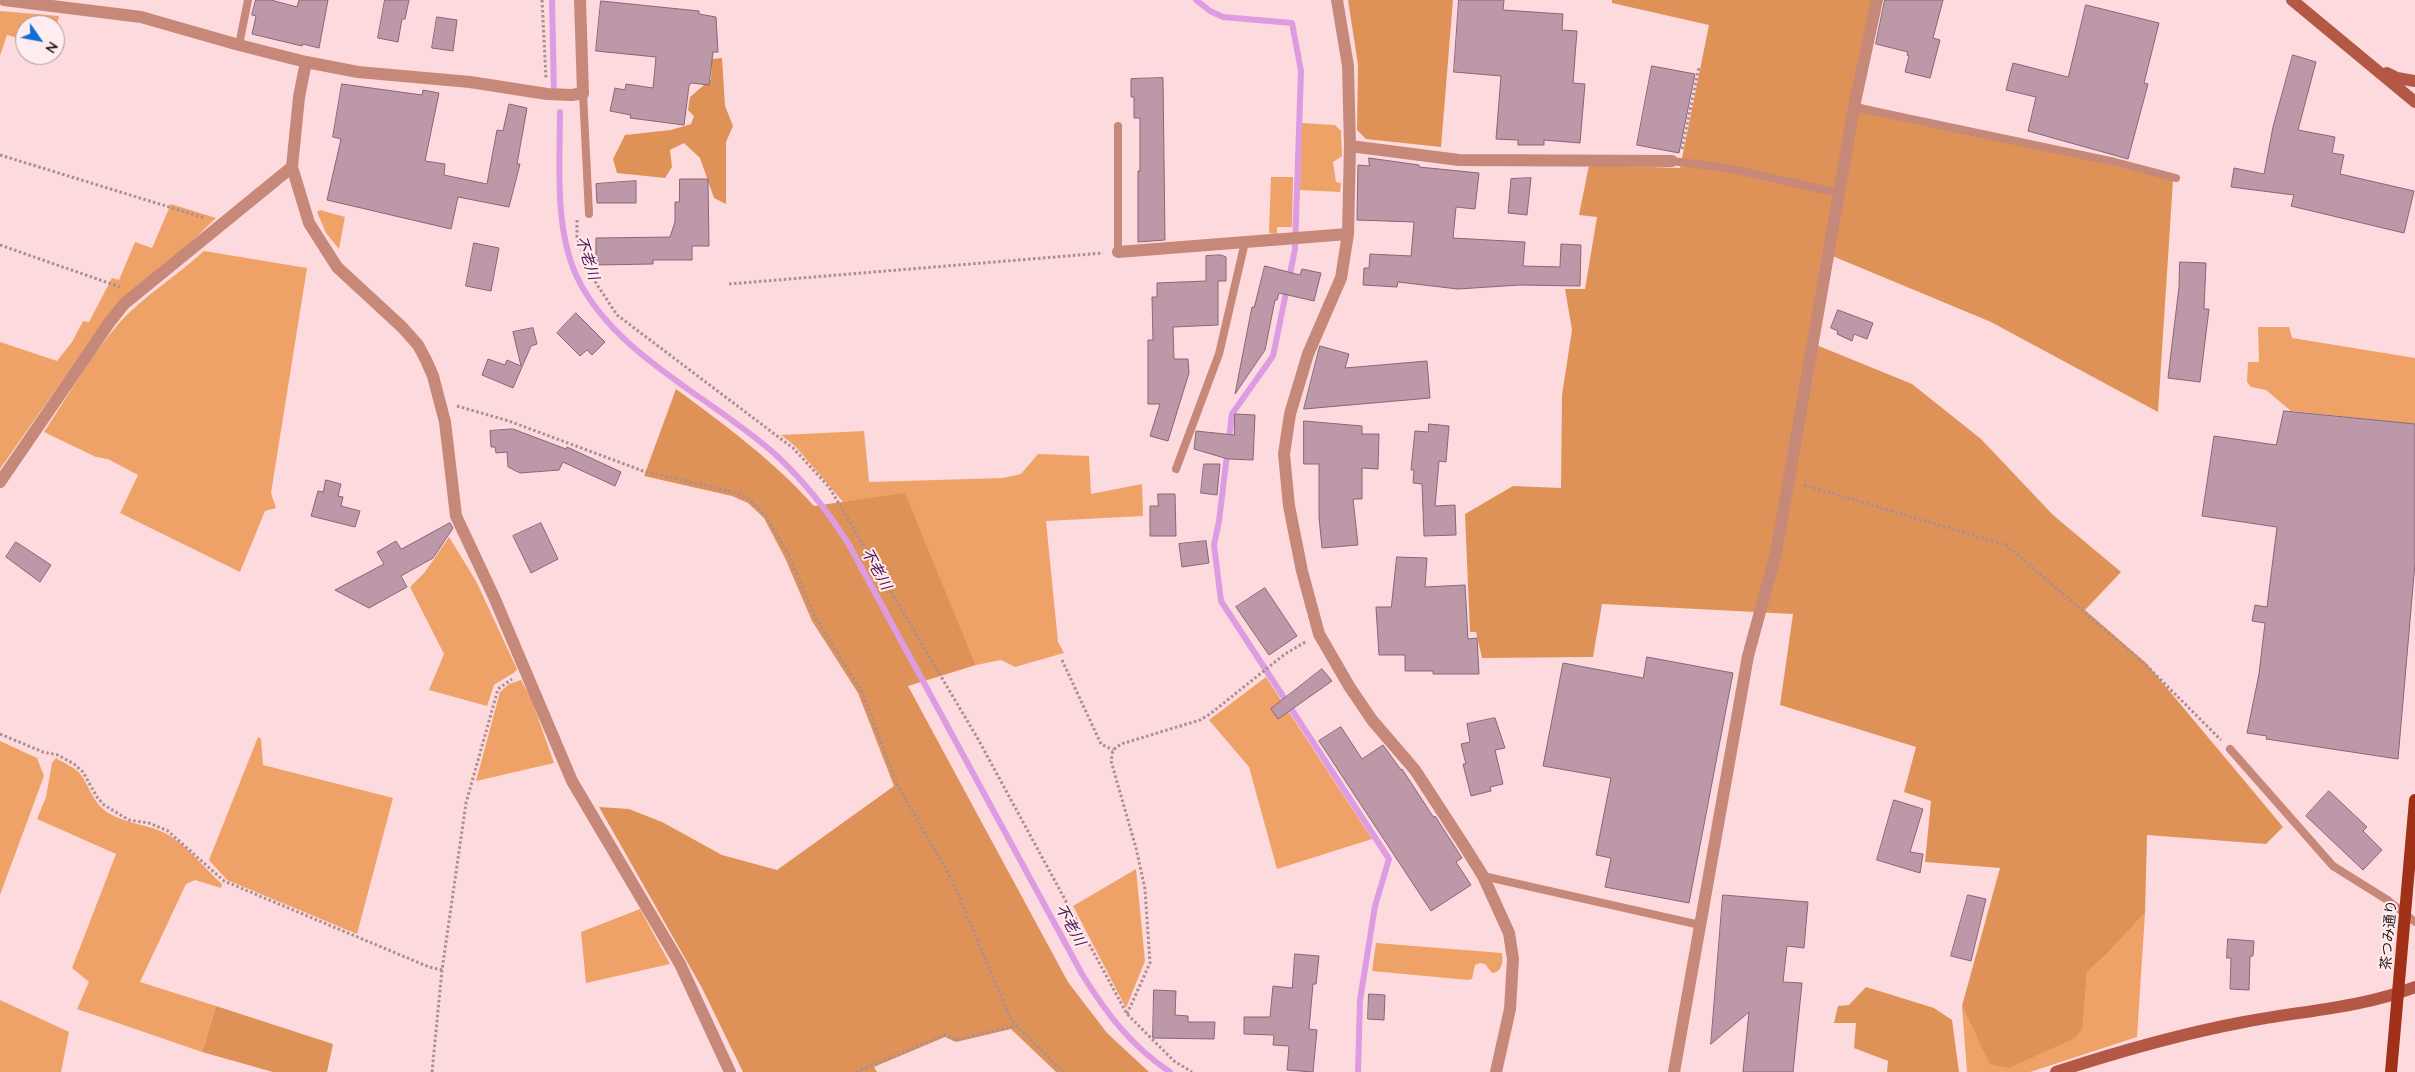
<!DOCTYPE html>
<meta charset="utf-8">
<style>
body{margin:0}
#map{position:relative;width:2415px;height:1072px;overflow:hidden;background:#fddadd;font-family:Quicksand,sans-serif}
canvas{display:block}
.north{position:absolute;left:15px;top:15px;width:50px;height:50px;box-sizing:border-box;background:#feecee;border:1px solid #a89799;border-radius:50%;rotate:123deg;font-size:14px;font-weight:700;line-height:20px;text-align:center;color:#27181a}
.north::after{content:'';display:block;margin:auto;width:18px;height:22px;background:#0f6fd8;clip-path:polygon(50% 0,100% 100%,50% 72%,0 100%)}
</style>
<div id="map">
<canvas width="2415" height="1072"></canvas>
<div class="north">N</div>
</div>
<script>
const c = document.querySelector('canvas').getContext('2d');
c.lineJoin = 'round';
function fill(path, color) {
  c.fillStyle = color;
  c.fill(path, 'evenodd');
}
function trace(path, color, width, dash) {
  c.strokeStyle = color;
  c.lineWidth = width;
  c.lineCap = dash ? 'butt' : 'round';
  c.setLineDash(dash || []);
  c.stroke(path);
}
function write(font, color, halo, rows, align = 'center') {
  c.font = font + ' Quicksand,"Noto Sans JP",sans-serif';
  c.lineWidth = 4;
  c.setLineDash([]);
  c.textBaseline = 'middle';
  c.strokeStyle = halo;
  c.fillStyle = color;
  for (const [text, x, y, turn = 0] of rows) {
    c.save();
    c.translate(x, y);
    c.rotate((+turn || 0) * Math.PI / 180);
    c.textAlign = isNaN(turn) ? turn : align;
    if (halo) c.strokeText(text, 0, 0);
    c.fillText(text, 0, 0);
    c.restore();
  }
}
const green = new Path2D(`
 M0,11L59,16L55,33V25H25V40L7,35L0,56Z
 M1301,123L1335,125L1341,131L1342,156L1333,162L1336,182L1341,183L1340,192L1300,190Z
 M1271,177H1293L1292,227H1277V234L1269,233Z
 M171,204L216,218L164,268L111,311L0,469V342L57,361L72,342L83,321L89,322L112,278L119,280L135,242L152,248Z
 M320,210L345,217L339,249L326,233L317,212Z
 M204,251L307,268L271,493L276,508L265,511L240,572L120,513L138,475L108,459L96,457L44,432C68,396 91,355 120,322C145,295 177,276 204,251Z
 M2258,327H2289L2292,338L2415,358V424L2291,411L2266,390L2251,387L2247,382L2248,362H2259Z
 M864,431L869,482L1003,478L1021,474L1038,454L1089,456L1091,494L1142,484L1143,516L1046,521L1058,642L1064,653L1015,667L1001,660L976,665L905,494L843,502L795,446L781,435Z
 M449,537L476,581L517,669L515,672L494,685L487,706L429,690L444,654L410,587L425,572Z
 M1266,677L1372,839L1277,869L1249,767L1209,720Z
 M521,680L531,698L554,763L476,781L500,692L509,684Z
 M258,737L261,739L263,765L393,798L357,934L227,880L209,860Z
 M0,741L37,758L44,776L0,895Z
 M56,758C64,763 76,768 81,775C90,787 92,800 104,810C123,824 144,823 165,833C185,843 205,869 222,884L221,888L195,880L186,884L140,982L216,1006L202,1052L77,1009L89,982L72,968L116,854L37,819L46,797L52,763Z
 M1136,869L1145,961L1126,1008L1073,906Z
 M640,909L670,964L586,983L581,932Z
 M2145,913L2137,1037L2030,1072H1967L1962,1006L1989,1064L2083,1027L2087,972L2107,954Z
 M1376,943L1502,953C1503,961 1503,972 1492,973L1485,964L1480,963L1475,965L1472,979L1468,980L1372,971Z
 M0,1000L69,1032L61,1072H0Z`);
const forest = new Path2D(`
 M1348,0H1453L1441,147L1366,139L1357,130L1358,65Z
 M1612,0H1879L1857,103L2173,180L2158,412L1991,322L1830,255L1814,344L1912,384L1981,439L2053,515L2121,572L2085,610L2146,663L2283,827L2266,844L2147,835L2145,913L2107,954L2087,972L2083,1027L2075,1038L2009,1068L1989,1064L1962,1006L2000,868L1925,862L1931,801L1904,792L1916,747L1780,705L1793,614L1602,604L1593,657L1482,658L1476,632H1470L1465,514L1513,486L1561,488L1562,395L1572,330L1565,289H1585L1597,217L1579,215L1589,165L1680,168L1709,25L1612,3Z
 M722,58L725,106L733,126L726,142V204L714,198L700,158L684,143L670,150L672,167L665,178L617,173L613,159L625,135L671,130L691,124L694,116L688,110L690,97L711,79L712,59Z
 M676,389C725,425 774,461 814,506L905,493L976,665L908,686L1068,982L1107,1033L1149,1072H1056L1011,1029L956,1042L945,1037L874,1067L877,1072H743L702,988L599,807L629,809L662,822L722,855L777,870L894,786L858,693L812,621L785,558L764,518L748,503L732,496L644,476Z
 M1866,987L1934,1008L1952,1020L1959,1072H1887L1888,1061L1854,1048L1856,1023H1834L1838,1006L1849,1005Z
 M216,1006L333,1044L327,1072H273L202,1052Z`);
const stream = new Path2D(`
 M552,0L554,93
 M1196,0L1210,11L1223,17L1292,23L1301,71L1295,249L1273,356L1232,414L1219,521L1214,545L1221,601L1389,859L1375,906L1360,1000L1358,1072
 M560,112C560,163 554,228 577,277C614,355 713,398 776,455C804,481 827,510 848,543L1082,974C1106,1013 1131,1046 1170,1072`);
const building = new Path2D(`
 M256,0H271L297,7L299,0H328L319,48L303,44L302,46L252,34L256,16L252,15Z
 M385,0H409L405,19H402L398,42L378,38Z
 M1459,0H1504L1503,10L1563,14L1562,30L1577,31L1573,83L1585,84L1580,143L1544,140V145H1518V140L1496,139L1501,76L1454,72Z
 M1885,0H1943L1933,38L1940,40L1930,78L1905,72L1909,56L1907,55L1908,52L1876,44Z
 M601,1L699,11V14L716,17L718,52H713L709,85L691,83L689,86L684,125L630,118L631,115L610,111L615,88L625,90L626,84L653,88L656,57L596,51Z
 M2086,5L2159,23L2144,83L2148,84L2128,159L2028,131L2036,97L2006,90L2013,63L2068,77Z
 M437,17L457,20L453,51L432,48Z
 M2293,55L2316,62L2298,130L2335,137L2332,153L2344,155L2340,174L2414,191L2404,233L2291,206L2294,195L2231,187L2234,168L2264,174L2273,127Z
 M1652,66L1695,74L1679,153L1637,145Z
 M1163,78L1165,240L1138,242V171H1140V118H1134V97H1131V79Z
 M342,84L422,95L423,90L439,93L425,161L445,164L444,175L487,184L497,130L503,131L509,104L527,108L517,164H520L509,207L458,197L451,229L327,200L341,139L333,137Z
 M1369,158L1419,165V167L1479,173L1475,209L1456,207L1453,238L1525,242L1523,266L1560,267L1561,244L1581,245L1580,286L1520,285L1458,289L1398,282L1397,287L1363,285L1364,268H1369L1370,254L1411,256L1414,222L1357,220L1358,165L1369,166Z
 M1531,178L1527,215L1508,213L1511,179Z
 M680,179H708L709,246H692V260H653V264L596,265V238L670,237L675,222V202H679Z
 M636,181V203H597L596,184Z
 M474,243L499,248L491,291L466,286Z
 M1221,255L1226,257V281H1218V325L1173,327L1174,359H1188L1189,373L1168,441L1150,436L1160,404H1148V340H1153L1152,297H1157V283L1206,281V256Z
 M2180,262L2206,263L2204,309H2209L2200,382L2168,378L2179,287Z
 M1265,266L1300,275L1302,269L1321,273L1314,301L1279,293L1277,300H1275L1265,350L1235,394L1252,307H1254Z
 M1838,310L1873,323L1867,339L1854,334L1852,341L1837,334L1838,331L1831,328Z
 M576,313L605,342L592,355L587,350L580,356L557,333Z
 M533,328L537,344L531,346L513,388L482,375L488,359L505,365L507,360L521,366L513,332Z
 M1320,346L1349,354L1345,368L1427,361L1430,398L1304,409Z
 M2284,411L2415,424V563L2398,759L2266,739L2267,736L2247,733L2259,674L2265,623L2252,621L2255,605L2267,607L2277,527L2202,516L2214,436L2276,445Z
 M1235,414L1255,415L1253,460L1228,459L1194,449L1196,431L1234,435Z
 M1304,421L1362,426V434H1379L1378,469L1362,468V499H1353L1358,545L1322,548L1319,517V464H1304Z
 M1429,424L1449,426L1446,462L1439,461L1435,506L1455,505L1456,535L1424,536L1422,484L1413,483L1414,470H1411L1415,431L1428,432Z
 M513,429L566,449L567,447L621,472L615,486L563,462L559,470L520,473L508,467L507,452L496,453L495,447H491L490,431Z
 M1204,464H1220L1217,495L1201,493Z
 M326,480L341,484L338,496L343,497L341,506L360,511L355,527L311,516L318,491L323,492Z
 M1158,494H1175L1176,536H1150V506H1158Z
 M450,523L453,528L433,558L401,576L407,587L369,608L335,590L384,564L377,552L396,541L401,549Z
 M541,523L558,559L531,573L513,536Z
 M1206,541L1209,563L1182,567L1179,544Z
 M16,542L51,565L40,582L6,557Z
 M1397,557L1427,558L1425,587L1465,585L1468,639L1477,638L1479,674H1433V671H1405V655H1379L1376,607H1391Z
 M1265,588L1297,636L1269,655L1236,607Z
 M1647,657L1733,673L1689,903L1605,887L1611,858L1596,855L1611,778L1543,766L1563,663L1643,678Z
 M1322,669L1332,681L1278,719L1271,709Z
 M1495,718L1505,748L1495,750L1503,784L1490,787L1491,791L1471,796L1463,764H1466L1461,744L1470,742L1467,724Z
 M1341,727L1362,759L1383,745L1401,770L1402,769L1434,818L1435,816L1462,858L1456,862L1471,885L1431,911L1319,741Z
 M2329,791L2367,827L2363,831L2382,850L2363,870L2306,816Z
 M1894,800L1923,809L1910,852L1923,854L1920,873L1877,860Z
 M1723,895L1808,902L1804,948L1787,946L1783,982L1802,983L1793,1072H1743L1749,1012L1711,1044Z
 M1968,895L1986,899L1971,961L1951,956Z
 M2228,939L2254,941L2253,956H2250L2249,990L2230,989L2231,958H2227Z
 M1295,954L1319,956L1316,984H1313L1309,1029L1317,1030L1313,1072L1287,1070L1289,1046L1273,1045L1274,1035L1244,1034V1017H1270L1273,986L1292,988Z
 M1154,990L1176,991L1175,1015L1188,1016V1022H1215L1214,1039L1153,1038Z
 M1369,994L1385,995L1384,1020L1368,1019Z`);
const path = new Path2D(`
 M542,0L546,79
 M1682,149L1699,67
 M0,155L205,218
 M577,220V237L592,277L617,315L793,448L829,487L978,739L1127,1014L1174,1061L1192,1072
 M0,245L120,287
 M729,284L1103,253
 M457,406L509,421L643,471L733,492L750,500L766,516L789,556L816,619L862,692L898,786L953,882L1011,1020L1063,1072
 M1804,485L2006,545L2145,664L2221,740
 M1062,660L1101,744L1113,750
 M0,734L43,752L58,755L74,764L83,772L97,797L104,805L129,820L149,823L168,831L224,881L429,967L442,970
 M1127,1014L1150,963L1145,889L1136,848L1111,761L1113,750L1121,744L1200,720L1210,714L1285,654L1307,641
 M432,1072L442,970L466,803L498,689L512,679
 M856,1072L945,1035L956,1040L1015,1026`);
const lane = new Path2D(`
 M239,45L248,0
 M583,93L589,214
 M1854,107L2115,162L2176,178
 M1118,126V252
 M1672,161L1727,168L1839,193
 M1176,469L1219,354L1245,242
 M2230,749L2333,866L2389,901L2415,922
 M1483,876L1700,925`);
const street = new Path2D(`
 M4,0L141,17L239,45L306,62L358,72L470,82L547,94L572,95L583,93L580,0
 M1337,0L1348,66L1350,146L1348,234L1341,278L1308,354L1290,414L1284,454L1289,506L1302,571L1319,634L1349,686L1372,720L1415,770L1465,847L1483,876L1509,933L1513,959L1510,1009L1496,1072
 M306,62L299,97L292,167L309,223L337,267L402,327L418,345L426,360L433,376L445,422L456,516L494,597L572,781L680,964L730,1072
 M1350,146L1459,160L1672,161
 M1118,252L1348,234
 M0,482L109,323L124,304L292,167
 M1674,1072L1748,656L1776,553L1854,107L1877,0`);
const secondary = new Path2D(`
 M2292,0L2415,102
 M2387,73L2397,78L2415,81
 M2056,1072C2117,1052 2180,1034 2244,1022C2300,1011 2361,1008 2415,987`);
const primary = new Path2D(`
 M2391,1072L2415,800`);
const streetNames = [
 ["茶つみ通り",2389,935,-85]
];
const waterNames = [
 ["不老川",587,258,72],
 ["不老川",876,569,61],
 ["不老川",1070,925,61]
];
fill(green, '#efa268');
fill(forest, '#df9258');
trace(stream, '#dd9ce1', 6);
fill(building, '#bc98a9');
trace(building, '#867', 1);
trace(path, '#aa8e91', 3, [2.5, 2.5]);
trace(lane, '#c68879', 8);
trace(street, '#c68879', 12);
trace(secondary, '#b25844', 12);
trace(primary, '#a13018', 12);
write('14px', '#27181a', '#feecee', streetNames);
write('italic 15px', '#4c1250', '#feecee', waterNames);
</script>
